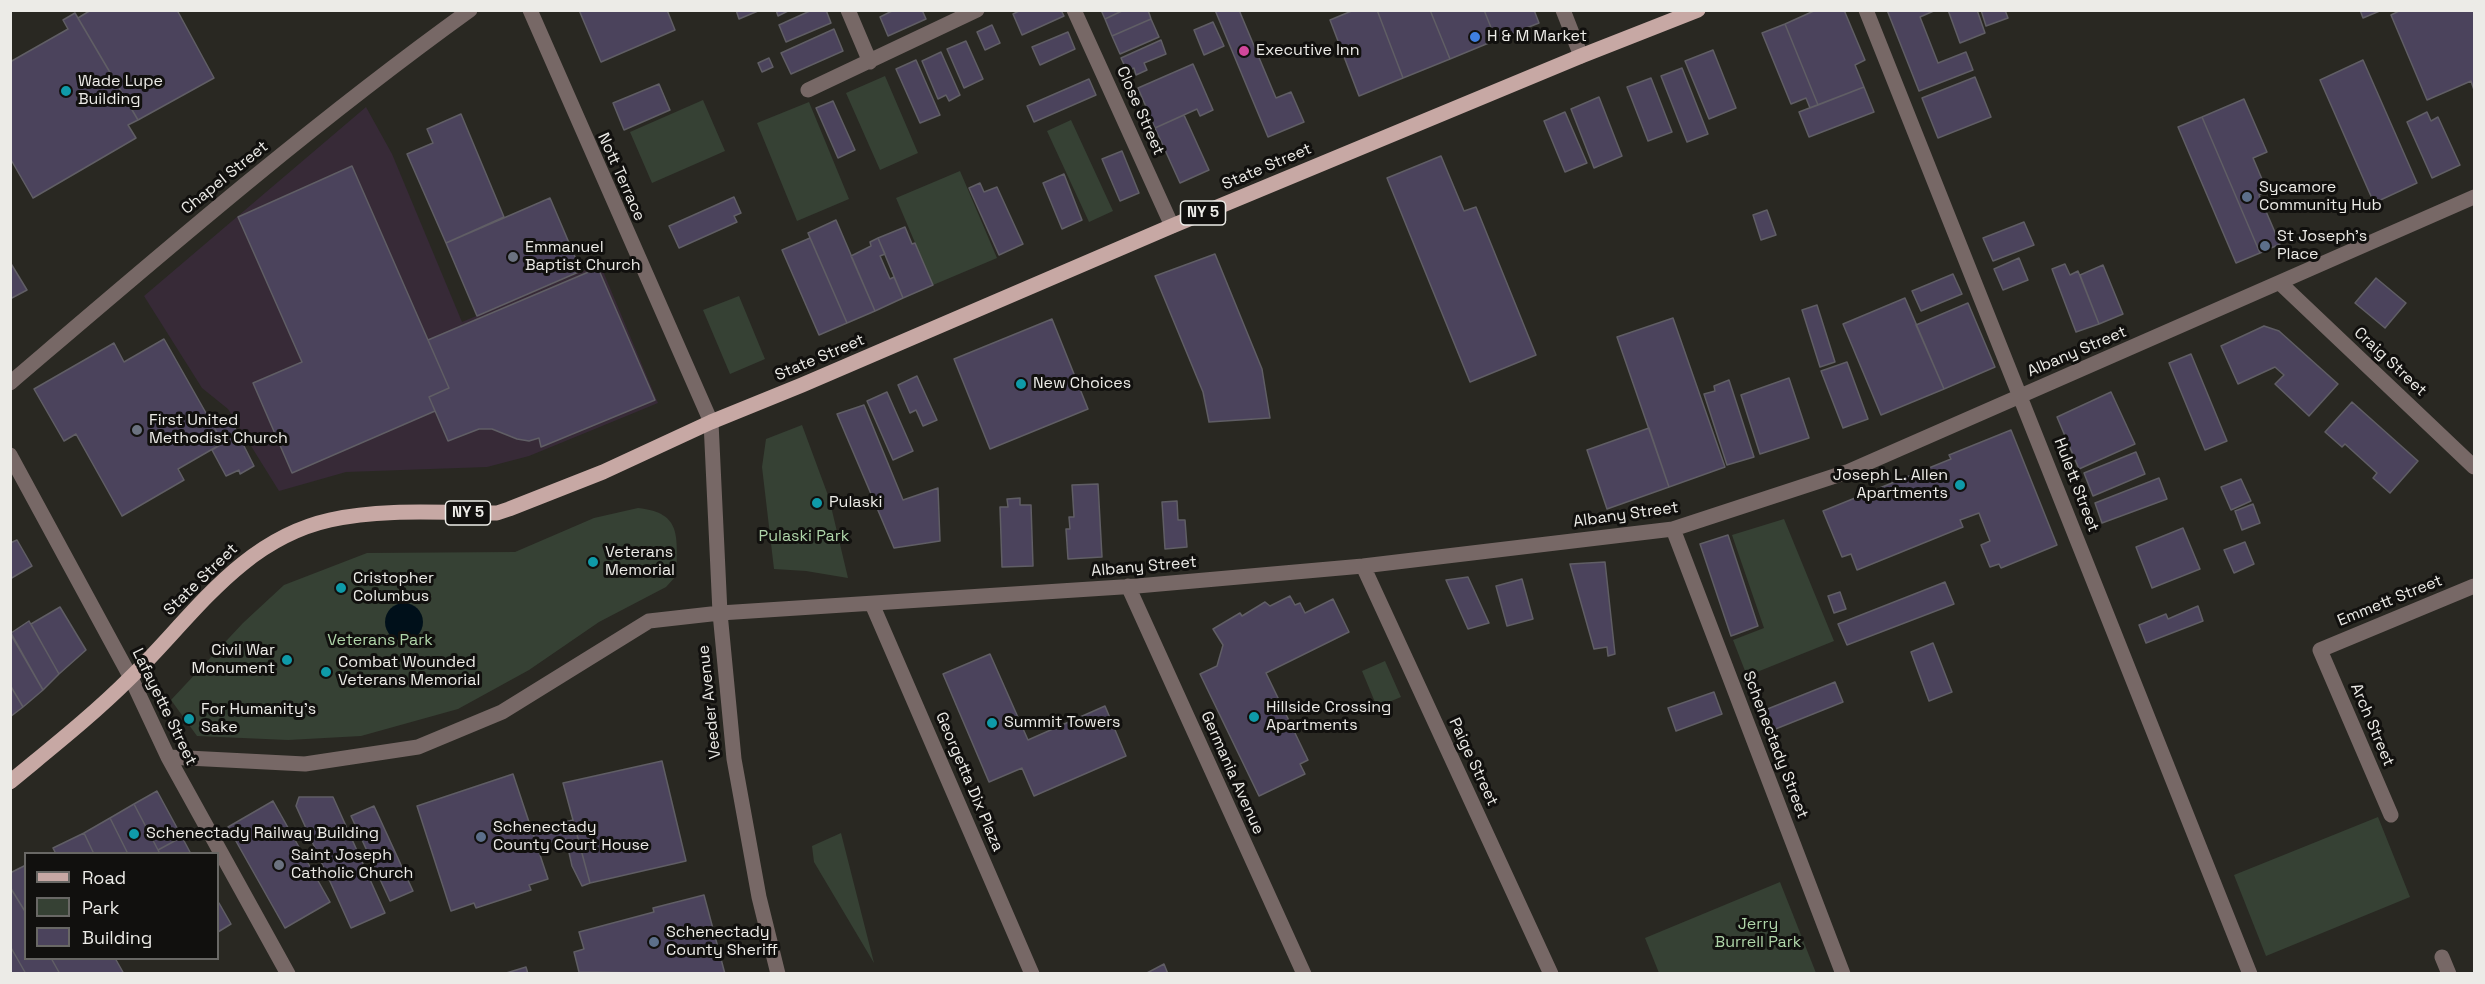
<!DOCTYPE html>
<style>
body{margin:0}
#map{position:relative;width:2485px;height:984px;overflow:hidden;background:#292822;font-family:"Space Grotesk",sans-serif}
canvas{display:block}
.frame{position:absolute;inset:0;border:12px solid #ecebe7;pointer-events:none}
.legend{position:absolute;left:24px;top:852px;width:195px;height:108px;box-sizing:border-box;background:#11100e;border:2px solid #696865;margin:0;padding:8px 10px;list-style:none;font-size:18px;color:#ecebe7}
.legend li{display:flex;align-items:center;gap:12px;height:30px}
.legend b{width:30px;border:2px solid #696865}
</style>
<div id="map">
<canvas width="2485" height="984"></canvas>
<div class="frame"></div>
<ul class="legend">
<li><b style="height:8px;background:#c7a8a4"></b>Road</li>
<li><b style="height:16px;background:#364134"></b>Park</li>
<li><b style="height:16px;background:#4b435c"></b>Building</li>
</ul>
</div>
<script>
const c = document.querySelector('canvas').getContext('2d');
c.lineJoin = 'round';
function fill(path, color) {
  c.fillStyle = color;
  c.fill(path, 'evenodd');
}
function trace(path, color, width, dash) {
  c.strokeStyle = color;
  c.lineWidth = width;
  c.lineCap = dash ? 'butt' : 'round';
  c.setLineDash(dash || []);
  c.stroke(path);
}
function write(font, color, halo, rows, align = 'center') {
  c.font = font + ' "Space Grotesk",sans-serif';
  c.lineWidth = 6;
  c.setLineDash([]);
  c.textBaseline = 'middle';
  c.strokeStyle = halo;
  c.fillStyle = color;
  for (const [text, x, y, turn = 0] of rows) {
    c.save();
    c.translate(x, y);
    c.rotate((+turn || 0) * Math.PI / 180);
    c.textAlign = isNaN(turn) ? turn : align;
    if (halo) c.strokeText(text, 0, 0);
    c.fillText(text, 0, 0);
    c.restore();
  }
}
const commercial = new Path2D(`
 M366,107L392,154L462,322L600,264L658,403L529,456L487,467L346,472L279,491L228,409L202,388L144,296Z`);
const green = new Path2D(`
 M885,76L918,153L880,170L846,93Z
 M703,100L725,151L652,183L630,132Z
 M809,102L849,199L797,221L757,123Z
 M1071,120L1113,211L1089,222L1047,131Z
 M960,171L997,258L933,285L896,198Z
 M739,296L765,359L730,374L703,310Z
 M802,425L829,498L848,578L806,571L774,569L762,467L766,439Z
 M638,508C684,513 676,538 677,575L666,587L599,622L529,670L458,709L361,736L288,740L197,736L171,700L243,623L284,585L367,553L515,552L594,518Z
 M1784,519L1834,641L1747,676L1733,640L1764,628L1732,535Z
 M1385,661L1401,697L1377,707L1362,671Z
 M2378,817L2410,897L2266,956L2234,875Z
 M841,833L874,963L814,862L812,846Z
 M1780,882L1816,973H1659L1645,938Z`);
const water = new Path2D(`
 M385 622a19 19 0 1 1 38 0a19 19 0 1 1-38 0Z`);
const building = new Path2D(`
 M91,10H177L214,78L138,120L78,18Z
 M579,10H667L675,30L601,62Z
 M736,10H758V11L739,19Z
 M776,10H790L778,16Z
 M812,10H826L831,23L786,42L779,25Z
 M894,10H922L926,19L888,36L880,17Z
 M1021,10H1061L1064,16L1022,35L1013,14Z
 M1101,10H1124L1105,19Z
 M1124,10H1148L1151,19L1112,36L1105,19Z
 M1215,10H1239L1276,98L1291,92L1304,122L1268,137Z
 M1354,10H1377L1403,78L1359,96L1330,20Z
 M1377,10H1430L1450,59L1403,78Z
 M1430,10H1484L1496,40L1450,59Z
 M1484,10H1534L1539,23L1496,40Z
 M1816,10H1844L1865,60L1855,65L1864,87L1818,105L1785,24Z
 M1887,10H1936L1920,17L1938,63L1966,52L1973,70L1919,91Z
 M1948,10H1977L1985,33L1960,43Z
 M1981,10H2005L2008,18L1986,26Z
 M2360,10H2382L2363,18Z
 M2401,10H2474V90L2471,81L2427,100L2391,15Z
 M75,13L138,120L128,125L136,138L33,198L10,158V62L68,29L63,20Z
 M1151,19L1159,37L1120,54L1112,36Z
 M1213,22L1224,46L1204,55L1194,30Z
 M1785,24L1818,105L1810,108L1806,98L1791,104L1762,33Z
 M992,25L1000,43L985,50L977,32Z
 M834,29L843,51L791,74L781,53Z
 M1068,32L1075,49L1040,65L1032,47Z
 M1161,40L1166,54L1144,63L1147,70L1136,75L1134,68L1127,71L1121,58Z
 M966,41L983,79L964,88L947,49Z
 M1713,50L1736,108L1709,119L1685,61Z
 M941,52L960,95L949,101L946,95L938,99L922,61Z
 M769,58L773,67L762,72L758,63Z
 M916,60L940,115L920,123L896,69Z
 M2363,60L2417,183L2374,203L2320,80Z
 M1193,64L1213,110L1200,116L1197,109L1155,128L1138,88Z
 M1682,68L1708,134L1687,142L1661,76Z
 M1975,77L1991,117L1938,138L1922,98Z
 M1651,78L1672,132L1648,141L1627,87Z
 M1089,79L1096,95L1034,122L1027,106Z
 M659,84L670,110L624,130L613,103Z
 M1864,87L1874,112L1809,137L1799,112Z
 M1599,97L1622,156L1594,168L1571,109Z
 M2244,99L2267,152L2253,158L2267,191L2259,195L2280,244L2260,253L2202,117Z
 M833,101L855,150L838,158L816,108Z
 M1565,112L1587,163L1565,172L1544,121Z
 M2427,112L2431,121L2438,117L2460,165L2432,178L2407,122Z
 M461,114L504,217L446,243L407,154L433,143L427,129Z
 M1184,115L1209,170L1180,183L1155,128Z
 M2202,117L2260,253L2236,263L2178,127Z
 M1122,151L1139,193L1120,201L1102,159Z
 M1441,156L1464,211L1476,207L1536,355L1470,382L1387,178Z
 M352,166L449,388L429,397L435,411L292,473L253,383L302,362L238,217Z
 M1064,174L1082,220L1062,229L1043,183Z
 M980,183L984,192L997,187L1023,244L999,255L969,188Z
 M734,197L741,213L734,216L737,222L679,248L669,226Z
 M550,198L581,271L477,316L446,243Z
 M1767,210L1776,235L1761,240L1753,215Z
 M836,220L875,311L847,323L808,233Z
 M2024,222L2034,245L1993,261L1983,238Z
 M905,227L912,244L915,243L933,285L903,298L878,238Z
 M810,238L847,323L819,335L782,250Z
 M878,238L885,254L880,256L890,279L894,277L903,298L875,311L851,256L871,246L870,242Z
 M1215,254L1262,369L1270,418L1209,422L1203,392L1155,276Z
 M2019,258L2028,280L2003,290L1994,269Z
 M10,262L27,290L10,299Z
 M2065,264L2070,275L2078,271L2099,324L2076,332L2052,269Z
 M2103,265L2123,314L2099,324L2080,275Z
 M598,268L655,400L541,447L539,438L529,441L517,439L492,429H479L448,441L429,397L449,388L428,340Z
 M1953,274L1962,294L1921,311L1912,291Z
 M2376,278L2406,303L2385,328L2355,303Z
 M1905,298L1944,389L1881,415L1843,324Z
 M1968,303L1995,367L1944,389L1916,325Z
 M1817,305L1835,362L1820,367L1802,310Z
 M1673,318L1725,467L1669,487L1617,337Z
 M1052,319L1088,409L990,449L954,359Z
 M2264,326L2279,331L2338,384L2309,416L2275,384L2284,375L2275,367L2238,384L2221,346Z
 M164,339L223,443L178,469L184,480L122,516L76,434L64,441L34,389L114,343L124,362Z
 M2191,354L2227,441L2205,450L2169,363Z
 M1847,362L1868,419L1843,428L1821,371Z
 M917,376L937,420L923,426L916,410L910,413L898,385Z
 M1789,378L1809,438L1760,454L1741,395Z
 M1729,380L1754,457L1727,465L1704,394L1715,391L1714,386Z
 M887,392L913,451L893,460L867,401Z
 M2111,392L2135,444L2079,469L2057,417Z
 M2352,402L2418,461L2390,493L2373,478L2377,473L2345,444L2342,447L2325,432Z
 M864,405L903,500L938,488L940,541L894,548L837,414Z
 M230,418L254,466L240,474L239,470L226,476L212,450L223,443L214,427Z
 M1649,428L1669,487L1607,509L1587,450Z
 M2011,430L2057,545L2001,568L1999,564L1990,567L1981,545L1990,541L1979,513L1960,520L1963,527L1857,570L1851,554L1842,557L1823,511L1951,459L1949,455Z
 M2136,452L2145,474L2093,496L2084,473Z
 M2159,478L2167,499L2102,523L2095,503Z
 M2241,479L2251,501L2231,510L2221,487Z
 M1098,484L1102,557L1068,559L1066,529H1070L1069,517H1074L1072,485Z
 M1020,498V505H1031L1033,566L1002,567L1000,507H1008L1007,499Z
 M1177,501L1178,520H1185L1187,547L1165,549L1162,502Z
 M2253,504L2260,523L2242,530L2235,511Z
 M2183,528L2200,569L2152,588L2136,547Z
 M1728,535L1758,626L1731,636L1700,544Z
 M17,540L32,566L10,579V543Z
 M2245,542L2254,564L2234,573L2224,550Z
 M1605,562L1615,654L1608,656L1607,647L1594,649L1570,564Z
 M1468,577L1489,623L1468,629L1446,580Z
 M1522,579L1533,619L1507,626L1496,586Z
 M1945,582L1954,604L1847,645L1838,624Z
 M1840,592L1846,609L1834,613L1828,596Z
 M1290,596L1295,605L1300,603L1305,613L1333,599L1349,632L1266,673L1308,760L1300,764L1305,774L1259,796L1200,674L1217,666L1223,645L1213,629L1240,613L1242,616L1265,602L1270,606Z
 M2198,606L2203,621L2146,643L2139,625L2166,614L2168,619Z
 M60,607L86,650L59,674L31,624Z
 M29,621L59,674L43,690L11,633Z
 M10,633L43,690L23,707L10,685Z
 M1933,643L1952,692L1929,701L1911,652Z
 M990,654L1028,740L1105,706L1126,756L1034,796L1022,768L989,782L943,674Z
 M1835,682L1843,702L1773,730L1765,710Z
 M10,685L23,707L10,717Z
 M1714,692L1722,714L1676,731L1668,708Z
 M662,761L686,861L590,883L563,783Z
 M513,774L548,879L529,885L531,890L476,908L474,903L451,911L417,806Z
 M157,791L182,837L158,850L134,804Z
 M299,797H333L385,913L351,928L296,806Z
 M273,801L330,902L285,928L228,827Z
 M134,804L158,850L160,854H128L110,818Z
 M374,806L413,891L390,901L351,816Z
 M110,818L128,854H94L84,833Z
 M573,820L590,883L582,886L572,866L566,839L537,845L532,830Z
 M84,833L94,854H56L53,848Z
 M182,837L191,854H160L158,850Z
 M26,865V913L10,887V873Z
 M10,887L26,913V958H51L60,974H26L10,946Z
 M704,895L725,974L579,972L574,952L584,949L579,932L654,912L653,908Z
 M219,903L231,924L218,932V904Z
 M10,946L26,974H10Z
 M51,958H115L124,974H60Z
 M1164,964L1168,974H1145Z
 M526,967L528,974H503Z`);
const minor = new Path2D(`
 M530,10L711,422L720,613L734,759L759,897L778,974
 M848,10L870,62
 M1074,10L1172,226
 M1563,10L1581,56
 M1866,10L2250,974
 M808,90L977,10
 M2280,283L2474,467
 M10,383C160,255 309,126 470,10
 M10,455L131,678L168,757L288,974
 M1673,529L1843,974
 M1363,566L1551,974
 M1128,586L1304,974
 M872,604L1032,974
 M168,757L305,764L418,747L502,712L649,621L720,613L1137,586L1363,566L1673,529L1847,472L2474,197
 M2391,815L2320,650L2474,586
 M2442,957L2449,974`);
const major = new Path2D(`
 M10,782C51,748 93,715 130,678C192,618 240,540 330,520C382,508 444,513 497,513L509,509L603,472L711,422L802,385L1172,226L1581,56L1698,10`);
const markers = [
 [1475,37,6,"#3f7fe0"],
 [1244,51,6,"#d1479c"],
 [66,91,6,"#0f9aa8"],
 [2247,197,6,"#5c6f8a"],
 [2265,246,6,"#5c6f8a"],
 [513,257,6,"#6b7280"],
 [1021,384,6,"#0f9aa8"],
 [137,430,6,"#6b7280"],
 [1960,485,6,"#0f9aa8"],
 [817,503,6,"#0f9aa8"],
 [593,562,6,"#0f9aa8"],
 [341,588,6,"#0f9aa8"],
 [287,660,6,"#0f9aa8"],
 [326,672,6,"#0f9aa8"],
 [1254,717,6,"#0f9aa8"],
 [189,719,6,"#0f9aa8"],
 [992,723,6,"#0f9aa8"],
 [134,834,6,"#0f9aa8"],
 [481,837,6,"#5c6f8a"],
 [279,865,6,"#6b7280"],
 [654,942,6,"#5c6f8a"]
];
const shields = [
 [1203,213,45],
 [468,513,45]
];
const shieldNames = [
 ["NY 5",1203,213],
 ["NY 5",468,513]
];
const poiNames = [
 ["H & M Market",1487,37],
 ["Executive Inn",1256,51],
 ["Wade Lupe",78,82],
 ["Building",78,100],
 ["Sycamore",2259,188],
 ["Community Hub",2259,206],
 ["St Joseph's",2277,237],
 ["Place",2277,255],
 ["Emmanuel",525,248],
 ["Baptist Church",525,266],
 ["New Choices",1033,384],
 ["First United",149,421],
 ["Methodist Church",149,439],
 ["Joseph L. Allen",1948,476,"right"],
 ["Apartments",1948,494,"right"],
 ["Pulaski",829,503],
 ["Veterans",605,553],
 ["Memorial",605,571],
 ["Cristopher",353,579],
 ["Columbus",353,597],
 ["Civil War",275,651,"right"],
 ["Monument",275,669,"right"],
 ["Combat Wounded",338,663],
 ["Veterans Memorial",338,681],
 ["Hillside Crossing",1266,708],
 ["Apartments",1266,726],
 ["For Humanity's",201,710],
 ["Sake",201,728],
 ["Summit Towers",1004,723],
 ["Schenectady",493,828],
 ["County Court House",493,846],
 ["Schenectady Railway Building",146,834],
 ["Saint Joseph",291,856],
 ["Catholic Church",291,874],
 ["Schenectady",666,933],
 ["County Sheriff",666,951]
];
const streetNames = [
 ["Close Street",1140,111,66],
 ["State Street",1267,167,-23],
 ["Nott Terrace",621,177,66],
 ["Chapel Street",225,178,-39],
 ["Albany Street",2077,352,-23],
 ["State Street",820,358,-23],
 ["Craig Street",2390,362,43],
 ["Hulett Street",2076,485,69],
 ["Albany Street",1626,515,-8],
 ["Albany Street",1144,567,-5],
 ["State Street",201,580,-44],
 ["Emmett Street",2390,601,-22],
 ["Veeder Avenue",710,702,-96],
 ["Lafayette Street",164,707,64],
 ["Arch Street",2372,725,67],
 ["Schenectady Street",1775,745,69],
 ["Paige Street",1473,762,65],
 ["Germania Avenue",1232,773,66],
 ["Georgetta Dix Plaza",969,782,67]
];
const parkNames = [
 ["Pulaski Park",804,537],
 ["Veterans Park",380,641],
 ["Jerry",1758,925],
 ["Burrell Park",1758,943]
];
fill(commercial, '#372a37');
fill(green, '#364134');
fill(water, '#00101a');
fill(building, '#4b435c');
trace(building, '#605e65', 1.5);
trace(minor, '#776866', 15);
trace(major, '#c7a8a4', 15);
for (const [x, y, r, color] of markers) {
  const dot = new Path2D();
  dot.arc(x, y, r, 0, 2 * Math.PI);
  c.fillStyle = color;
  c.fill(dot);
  trace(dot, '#11100e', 2);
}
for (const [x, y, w] of shields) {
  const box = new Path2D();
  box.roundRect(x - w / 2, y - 12, w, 24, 4.5);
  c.fillStyle = '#11100e';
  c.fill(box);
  trace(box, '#ecebe7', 1.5);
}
write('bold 15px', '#ecebe7', null, shieldNames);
write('16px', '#ecebe7', '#11100e', poiNames, 'left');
write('16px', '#ecebe7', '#11100e', streetNames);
write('16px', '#afd5a9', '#11100e', parkNames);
</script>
